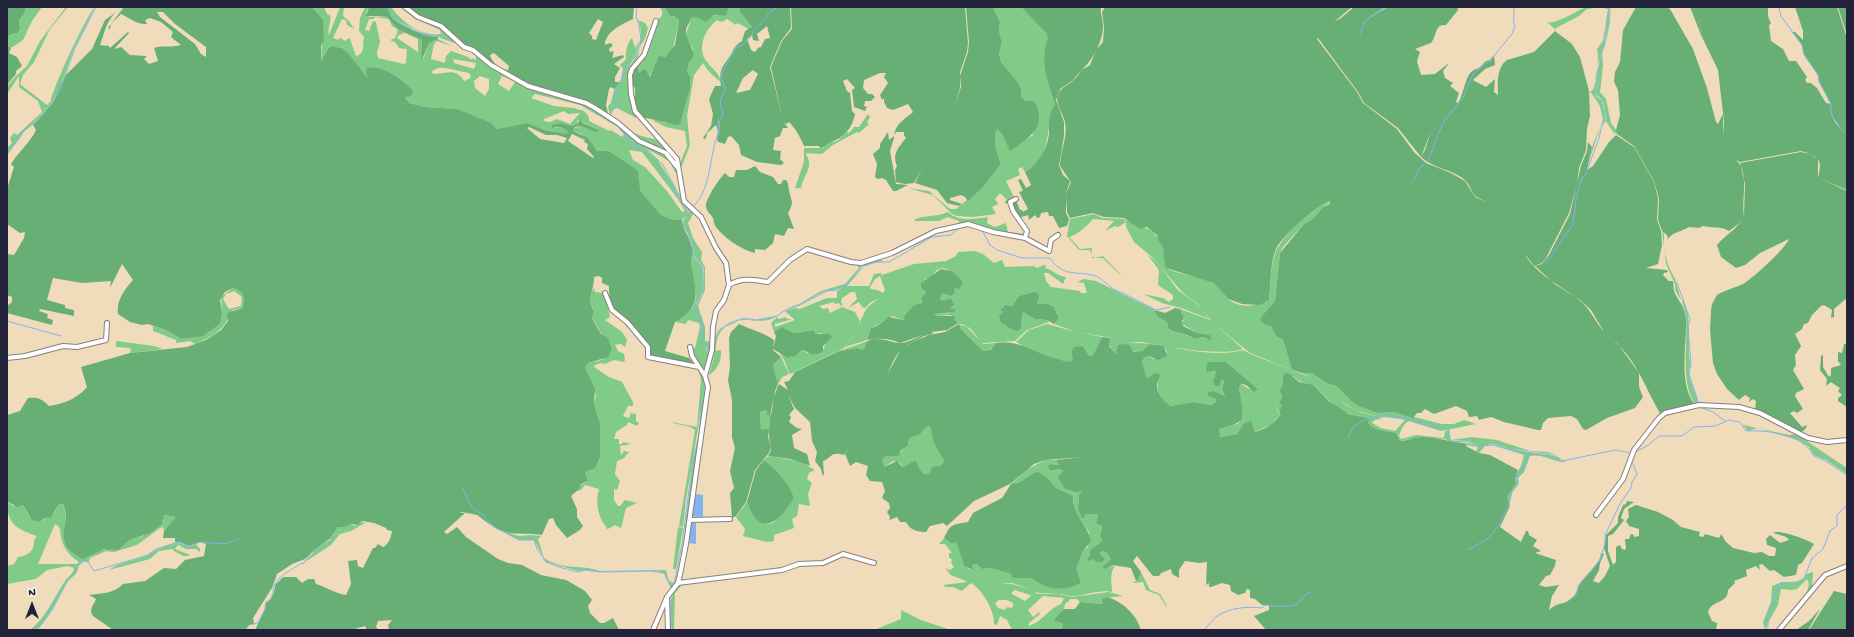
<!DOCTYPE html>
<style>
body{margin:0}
#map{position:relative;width:1854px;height:637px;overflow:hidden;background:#f0dcbb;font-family:"Gochi Hand",sans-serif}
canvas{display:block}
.frame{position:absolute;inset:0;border:8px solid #22223b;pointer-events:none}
.north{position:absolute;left:12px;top:585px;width:40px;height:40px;-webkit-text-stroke:3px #fbf7ec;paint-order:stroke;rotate:0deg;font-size:11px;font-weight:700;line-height:16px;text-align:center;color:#22223b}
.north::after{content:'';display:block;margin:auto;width:14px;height:18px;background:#22223b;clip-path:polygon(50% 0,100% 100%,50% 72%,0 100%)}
</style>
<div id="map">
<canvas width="1854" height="637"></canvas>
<div class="frame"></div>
<div class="north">N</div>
</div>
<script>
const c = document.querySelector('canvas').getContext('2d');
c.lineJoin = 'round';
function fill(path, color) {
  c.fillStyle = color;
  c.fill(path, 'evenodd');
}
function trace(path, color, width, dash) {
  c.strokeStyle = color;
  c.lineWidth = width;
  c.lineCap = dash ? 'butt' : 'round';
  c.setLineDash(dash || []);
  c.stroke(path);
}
const green = new Path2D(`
 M26,7H42L32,21L23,40L11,48L7,46V38L11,34L18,33L20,28L19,20L24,14Z
 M66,7H68L50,29L34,62L23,75L20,84L47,105L51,101C50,94 89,10 95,7L73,51L60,88L52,102L36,121L23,132L20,138L7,154V148L12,143L10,138L14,133L17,135L42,112L38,101L19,87V76L7,94V87L15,77L27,66L40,41Z
 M312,7H324L327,14L330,15C332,21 327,28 329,35L340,7H344L343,16L349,21L354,29L346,24L347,21L342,19L333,38L338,40L340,38L346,41L348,38L350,39L356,56C366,53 362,45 364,37L359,31L360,18L365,7H369L366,13L369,17L387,16L398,29L418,36L422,40L421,52L423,60L429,43L438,39L452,46L437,41L434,44L431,59L445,63L446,56L451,51L468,57L471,60L472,58L476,60V54L491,66L547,92L586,104L612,120L617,127L613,121C622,127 628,136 637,141C652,150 677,155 678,177L669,161L647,149L663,164L678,192L692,209L689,212L661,163L645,149L629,143L644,149L657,160L672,182L688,213L693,209L695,211L688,223L693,238L702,252L701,260L705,267V290L698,306L705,327V341L710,342V354L703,342L709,356L704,368L699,366L690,347L695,348L700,327L699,323L688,320L686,324L675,322C716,301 682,278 693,252V257L703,267C701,276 704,286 701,295C699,299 696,302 696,307L702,295L704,267L694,256C694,244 688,234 683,224L686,216L682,220L670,219L660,214L639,191L638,172L632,166L609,151H597L581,134L573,131V129L581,126L599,130L578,120L577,124L572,126L561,123L553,128L562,127L568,132V135L548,131L527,123L496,129L457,109L426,107L409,103L405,97L368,80L349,54L342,48L331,46L327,50L321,63L323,19ZM376,17L389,19L392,26L398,30L395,38L390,40L396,43L399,48L407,49L406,63L404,64L378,58L377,52L380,42L376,22L373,21L369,31L365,30L369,19H373ZM405,33L418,39V52L397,38L399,35ZM453,59L476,63L474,69L454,63ZM438,68H445L469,73L471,76L469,79L464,81C456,67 446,74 433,74L432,71ZM480,76L489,79V89L485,96L475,88L474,81ZM502,76L515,82L509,91L498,84ZM535,94L580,105L618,127L624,134L622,137L611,130L609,131L589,121V117L584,111L574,108L554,106L531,98ZM564,111L568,114L580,113L570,124L557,119L550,122L544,121V119ZM629,150L642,152L678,199L685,211L682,212L667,191L645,167L633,160Z
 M377,7H391C402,22 421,37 441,34L440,30L414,18L402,7L414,17L439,27L460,45L438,37H445L430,36L399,22L392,17L388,8Z
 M660,7H665L670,17L674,16L679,20L673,49L656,65L649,77L647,72L639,73L638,63L642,58L657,20L662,16V11Z
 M729,7H740L739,11L752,27L748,30L747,28L737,23L736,25L727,19L722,22L717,20C705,30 696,48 707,62C712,69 719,72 721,82C714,77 707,70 703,63L694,75L687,116L690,145L680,171L679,166L687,146L685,131L666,127L654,121V119L665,123L681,121L690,89L687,72L689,61L692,59L693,48C681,34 689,31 691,18C700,16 717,15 726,16Z
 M993,7H1021L1046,33L1049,38C1039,62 1048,81 1055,105C1043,132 1055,152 1025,172L1022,167L1018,169L1020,175L1006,181L1015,199L1006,204L1004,202L1007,200L1000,193L995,199L998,204L992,207L996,214L973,217L957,216L952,214L933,195L908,188L929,191L950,209H956L984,186L1001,164C997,154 992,138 997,129L1002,134L1010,150L1033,135L1026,101L1021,97V88L1017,81L1001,62L999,54L1002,42L999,31L1000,22Z
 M1586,7H1599L1587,9L1579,16L1556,28V30L1547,22C1556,25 1576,11 1586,7Z
 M1600,7H1609V21L1610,7C1612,12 1607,46 1602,52L1603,66L1600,92L1606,99L1611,123L1617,131V134L1613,132L1606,121L1607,120C1607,118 1603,102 1602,100C1600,97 1597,96 1595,92C1599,87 1596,83 1597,77C1598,66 1601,56 1604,46C1607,40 1606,31 1607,24C1604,31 1606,39 1604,46C1600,56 1597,66 1596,76C1595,82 1598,86 1595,91L1596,97L1601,100L1606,120L1601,125L1589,161L1592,147L1603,120L1600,106L1590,91H1592C1598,82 1599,57 1597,49L1603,41L1608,9Z
 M638,20L645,23L648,28L645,39L640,46L638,56L628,72L630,95L640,117L636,118L617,108L613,110L615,107L611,112L610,117L608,106L611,103L615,86L621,80L623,69L620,65L626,59C625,54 627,42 632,38L635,48L640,40L635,55L628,68C639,57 645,34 638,20Z
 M868,114L870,117L867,123L869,124L859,133L857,132L833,145L822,154L806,153C806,156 809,158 809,162C810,171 802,179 801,188H795L804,162V148H823L831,142L837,141L847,132L849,133L854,127H859Z
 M618,121C623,122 625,128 630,131C638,136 648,137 657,140C662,141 675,159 676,165L671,158L643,142Z
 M1325,201L1331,202L1323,207L1313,219L1304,224L1283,247L1280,253L1275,301L1260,318L1274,329L1276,336L1283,340L1292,370L1250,353L1212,322L1198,304L1182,292L1152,257L1134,242L1126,227V220L1132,222L1137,227C1158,228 1154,236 1165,249L1163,253L1167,268C1178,275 1204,277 1214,283C1219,286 1222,293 1226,297C1237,309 1257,307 1269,300C1271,285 1270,268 1275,254C1279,239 1312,208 1325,201Z
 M948,212C958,222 975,219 988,217L987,223L995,227L1006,223L1008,232L1026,234L1024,237L980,226L959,225V221L948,217L939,221H914C917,215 939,217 948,212Z
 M1094,214L1103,218L1124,219L1126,222L1118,227L1115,226L1105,231L1114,221L1093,219C1087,226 1077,235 1069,237L1080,249L1092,248L1091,256L1095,258L1103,256L1120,274L1126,277L1119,274L1103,258H1092L1090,250H1079L1067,236L1070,219Z
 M1662,231L1664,234V250L1668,265L1676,281L1681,300L1675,290V284L1666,264Z
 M807,251H809L857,263L881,257L882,261L862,266L848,285L834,290L825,291L797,306L785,309L799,304L821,291L845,284L859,268L857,265Z
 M975,251L983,254L994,263L1002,260L1005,267L1034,266L1037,268L1046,264L1045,268C1053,270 1057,276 1066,277L1063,284L1048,273H1044L1046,281L1051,287L1080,291L1081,293H1087L1084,283L1077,282L1084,279L1096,281L1155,310C1156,319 1161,318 1167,322L1168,328C1175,334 1186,332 1194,339L1202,337L1207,339L1210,335L1197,333L1182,324L1184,318L1180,309L1210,320L1243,349C1220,357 1165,346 1140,342H1127L1150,344C1145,349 1138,356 1131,349L1118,350L1116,354L1109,345L1110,338H1112L1078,332L1102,337L1093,355L1089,356L1083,346L1071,352L1074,358L1071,362C1055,363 1030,350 1016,342L1029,330L1047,324L1076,332L1054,324L1059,318L1056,310L1044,304H1037L1038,296L1033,292L1019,296L1012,306L1004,308L1001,311H1004V324L1008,328L1018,330L1022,324L1023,312L1035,319L1047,320L1049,322L1027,330L1015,341L982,343C975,335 970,323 957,324L951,315L936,316L933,314L951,313L947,299L940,300L942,293L949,296L954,288L963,282C955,278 949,263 937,270C934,272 933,275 930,278L925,279L926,292L921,298L922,303L914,305L906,315L904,320L892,316C884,320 879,325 871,328L867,340L845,347L857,328L844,348L790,374C786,367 786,361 780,354L786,356H793L802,350L807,353L824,349L825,344L822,333L816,334L812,330L794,333L782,327L774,332L771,323L777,317L779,319L786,317L787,319H792L775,324V327L795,320L785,311L795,308L800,309L827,298H837V291L845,286H869L874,274L881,273L883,279L882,275L914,264L946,261L956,256L958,252ZM880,276L885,290L883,293L878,290L871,289L870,287L875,279ZM851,292H855L857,299L848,308L859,302L862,307L865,308L871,302L881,298C862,308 867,311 857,328L860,321L855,312L842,307L830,313L828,308L823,309L819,306L834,302L835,304L839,303L840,305L843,306L841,302L842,298Z
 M1147,254C1159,263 1168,277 1177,289C1183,295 1191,298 1197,304C1202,308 1205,314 1209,319L1184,309L1162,303L1143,294L1163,298L1169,302L1173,299V295L1158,285L1159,270Z
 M233,288C245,292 244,296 243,308L232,310C226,328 213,337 195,344L190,341L176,343V340L153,331V326L166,330L181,339L206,334L216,327L222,313L221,297ZM234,291L242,297L241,306L229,309L223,299L226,294Z
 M594,288L595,292L604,293L610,317L605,320L622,332L627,340L625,347L621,344L615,345L618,351L624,354L625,360L624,362L614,360L605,364L601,363L595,365L594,367L609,377L622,382L633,402V406H628L623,416L629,418L631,413L636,414V421L639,423L637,426L628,422L627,425L616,432L614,439H619V444H622L623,442L631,444L620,446L621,455L624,451L629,452L624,458L617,461L615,474L620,481L617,490L614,489V500L618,506H620L625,500L637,503L626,508L621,528L615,525L606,530L607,528C598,518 595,502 599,489L585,485L581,490L574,492L580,488L581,485L588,481L585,472L598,463L600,458V423L594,404L596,395L585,368L588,363L602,360L612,348C609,341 606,339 602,334C598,330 597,324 592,319L594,311C590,302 588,297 594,288Z
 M1682,298C1693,317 1687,341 1690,362C1691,366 1688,370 1689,374C1691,385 1697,394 1698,404L1696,405C1680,386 1688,343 1686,319C1686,312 1682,305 1682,298Z
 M776,317C766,323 756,320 745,320C726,321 715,333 716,351L721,350C722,361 717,370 709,375L714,357L715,338L721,329L743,319L757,320Z
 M959,325L966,326L983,344L996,343L989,350L983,351L961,329Z
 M874,339L868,341L862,351C853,346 847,352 839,351Z
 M116,341L154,346L163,349L130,353L131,348L116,347Z
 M1164,346C1186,350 1221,357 1243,350L1242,353L1244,350L1250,354L1310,377L1302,373H1312L1326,383L1336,386L1353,403L1378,413L1395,412L1442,424H1454L1464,420L1476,424L1441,431L1409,421C1403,424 1401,430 1399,436L1401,439L1416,435L1444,438L1445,431L1449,430L1451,441L1485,446L1479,453L1476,451L1478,447L1454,443L1445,439L1422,437L1400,441L1396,434C1386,431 1375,431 1368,423L1370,419L1368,418C1353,415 1339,412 1329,400C1324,396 1320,391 1315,388C1307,383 1300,383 1293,376L1283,383L1279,392L1282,394V405L1279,412L1274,406L1280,415L1271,425L1255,432L1251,422L1243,424L1237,434L1220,437L1218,429L1237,424L1242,420L1239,388L1241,384L1249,389H1258L1226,362H1209L1211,372L1216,371L1214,377L1220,381L1222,378L1224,381L1222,389L1225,396L1214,391L1208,396L1216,399V402L1211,405L1193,402L1171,406C1161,401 1155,390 1159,379L1155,373L1147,378L1142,361L1145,357L1149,356L1153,359L1167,352ZM1341,401C1351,410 1369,416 1383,417C1391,418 1398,418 1405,420L1395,431L1381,428L1372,423L1375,420L1383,418L1355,410Z
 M781,357L789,374L782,377L778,384L773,365Z
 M698,369L704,378L705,387L686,499L683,527L679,526L695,430C688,424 679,426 671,422L697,427L701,379Z
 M707,382L688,527H685L693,461L701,428Z
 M766,410L767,415H771L769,430L761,431L760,412Z
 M1743,425L1789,435L1796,434L1847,468V474L1826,460L1814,455L1808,446L1798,440L1757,428L1748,431Z
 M929,426C933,432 931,439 935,445C937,451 941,455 944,460L942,465L936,466L930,473L924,474L913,461L910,465L902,467L900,463L893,461L884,467L881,459L886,456H894L908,446L909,438Z
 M1472,437L1497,440L1530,451L1549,452L1560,458L1562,461L1551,454L1511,449L1493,444L1482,446L1468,441L1451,440Z
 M1493,445L1529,453L1550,455L1566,462C1554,463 1543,453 1530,456L1524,472L1518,478L1519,483L1512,493L1509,504L1507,497L1516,484L1515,476L1521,466L1524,455Z
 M768,456L799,461L815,470L809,473L807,479L812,483L808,494L810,506L799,504L797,516L792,519L794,528L774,535V541L767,542L743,536L745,529L736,517L747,502C753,514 757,527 773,523L794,497C788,482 777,470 764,460Z
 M1045,460H1056L1059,465L1050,464L1052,471L1059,469L1063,471L1059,477L1064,488L1083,491L1079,496L1078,508L1085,514H1098L1096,523L1102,526L1100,536L1102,541C1095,546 1092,547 1090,556L1093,559L1103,557L1100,555L1101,551C1107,551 1109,555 1112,560L1104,565L1106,569L1115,565C1109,575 1112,581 1112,592C1101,589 1086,595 1074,596C1069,597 1064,594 1059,594C1050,593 1042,594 1034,592L1038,594H1058L1072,597L1109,592L1123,596L1104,598V604L1080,602L1077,599H1071L1065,604L1064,609L1053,620L1063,624L1061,630H1012L1007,620L1000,616L997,625H995C992,621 995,620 993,616C991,605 981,589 971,583L962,591L953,587H946L943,585L968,582L951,575L945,568L967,577H987L1000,583L1012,584L1032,590L1012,583H1000L987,577H967L950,570L954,567L951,563L952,560L949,557V553H952L945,544H939L944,538L949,542H956L960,548L964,566L971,570L972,565L977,564L983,569L991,568L1011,574L1014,578H1031C1045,590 1064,591 1081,583L1075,568L1083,551L1088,547L1089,532L1075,512L1073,496L1056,488L1048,478L1024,480L1017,485L1011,484L1028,469ZM1015,590L1030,595L1031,596L1025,601L1012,594V592ZM1043,596L1064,598L1061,604C1049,608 1042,622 1029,626V623L1040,614L1039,612L1033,617L1028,610ZM999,600H1007L1013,603V606L1011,608L1007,607L1005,610L998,608L995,603Z
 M7,501L13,506L23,505L29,516L40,522L54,513L59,504H63C68,514 63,530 65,542L101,550L123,546L130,540L143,536L163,521V515L177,517L164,531L163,527L160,528L137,545L114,552L106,551L90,558L89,562L84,561C78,564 79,568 76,573C73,577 69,578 67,582C58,598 50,617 37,630H30C46,618 54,597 65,581C68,576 73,575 74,568L68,566L47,570L36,579L7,584V566L14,564L18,557C27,556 35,551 34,540L37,536C17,529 7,525 7,501ZM55,524C63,528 59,534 62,541C65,550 71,557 79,562L77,564H38Z
 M362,522L365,523L351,531L340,534L331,545L305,562L317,548L330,540L338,527H346L350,524L355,526Z
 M678,527L683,528L676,569H673Z
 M502,531L519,536L531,535L541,536L538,539L544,558C564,571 581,564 600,571L666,570L669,581L674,583L672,589L665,574L657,571L600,572L585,570L578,571L546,562L534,540H519Z
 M175,543H180L189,547L196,544L200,549V552L196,549H186L178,545L175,549L190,555L189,556H183L174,551L173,549L159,551L150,559L109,570C120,561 137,561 149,554C158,549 165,546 175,543Z
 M1141,572L1150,590L1160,594L1167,606H1166L1159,595L1146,590L1143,582L1132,583L1138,580Z
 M1813,572L1812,589L1806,596L1809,584L1807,579L1797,589L1791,590L1781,589L1778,605L1769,621L1768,630L1767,622L1765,630L1763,622L1771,602L1772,586L1782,582L1793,583L1804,579L1806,574Z
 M683,584L675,593L674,630H672C671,615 666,590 683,584Z
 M901,610L921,620L951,630H874L901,619Z`);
const forest = new Path2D(`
 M7,7H26L24,14L19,20L20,28L18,33L11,34L7,38Z
 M124,7H312L323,19L324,41L321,45V62L327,50L331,46L342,48L349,54L368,79L366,72L367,68C383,65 403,80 413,91L411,96L405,97L409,103L426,107L457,109L491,123L496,129L527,123L548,131L567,134L568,132C563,127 560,126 552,128V125L561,123L572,126L577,124L583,116L581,121L583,123L599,130L596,132L581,126L575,127L573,131L588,138L597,151H609L632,166L638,171L640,191L660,214L670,219L682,220C681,225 691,241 693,248C694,254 690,258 691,263C695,290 704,307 675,322L665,351L689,358L695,366L651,357L649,354L650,348C633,330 607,312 609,286L602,283V278L599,276L594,277C594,292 586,297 594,311L592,319L601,334L607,337L612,348L608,357L588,363L585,368L595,389L594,404L600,423V458L595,468L585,472L588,481L581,484L580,488L571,496L577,509V517L583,526L580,530L567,538L556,525L553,518L549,519L542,535C524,532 504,538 490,523L492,526L477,515L462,512L460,513H465L444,532L447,534L457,527L466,537L498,559L508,563L522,565L541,575L566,580L585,591L592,600L588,606L590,613L600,623H604L613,618L619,630H389L388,625L392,620L378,621L376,627L379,630H367L365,626L351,630H255L265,609L266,603C272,600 275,592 275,585L283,577H296L302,583L308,579H314L316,584C326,587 336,594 346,595L351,584L348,561L357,560L358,566L363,568L373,548H375L378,544L383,547C389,544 391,537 392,531L387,530L386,528L374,523L362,521L358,525L351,524L345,527H338L330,539L317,548L305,559L292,564L277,574L272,588L253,618L254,624L249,625L245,630H113L93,616C88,609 94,605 96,599L89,595C103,593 113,594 123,584L145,581L164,568L176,569L185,560L204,556L206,544L200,542L189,546L180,542H175V538H163L164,531L176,517L164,515L162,524L150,533L130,540L118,550L104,549L83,559C49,542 73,524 63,504H59L51,517L45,518L40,522L32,520L23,505L17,507L7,501V415L20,411L28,398C38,397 42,399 49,406C64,404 78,398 87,387L81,367L130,353L187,347L206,340L221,330L228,321L227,315L229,312L243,308C244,296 245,292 233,288L225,292L220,300L222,313L220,323L216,327L203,336L181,339L166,330L148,324L142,325L130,322L118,314C116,301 124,290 133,280L122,264L110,288L111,281L82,283L53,278L47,300L65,305V308L74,310V316L40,309L39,311L48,314L47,318L53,320L52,325L7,313V306L12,302V297L7,295V254L14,255L24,238L25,232L20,233L7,224V189L14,167L11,164C18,152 30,143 36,130L33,125L53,102L65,76L92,49L105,20L115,13C105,24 105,32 100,45L109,46L110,48L128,32L129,33L114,49L121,47L130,55L147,56L144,59L149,64L158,61L154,48C160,45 172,48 181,45L171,37L173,32L161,22L150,18L145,20L147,24C137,25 130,18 121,14L111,24L110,29L108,28ZM157,12H163L175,24L202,44L206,47V57L201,54L195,44L160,17ZM529,127L546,135H557L567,138L564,143L540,139L527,128ZM572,134L585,140L584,142L588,144L587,149L594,157L593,158L568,141Z
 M369,7L388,8C390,11 389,14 392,17C401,26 425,37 438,37V39L429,43L422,60L421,52L422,40L398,29L386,16H366Z
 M406,7H634L633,19C622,24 605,32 605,45L610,43L613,45L609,49L610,52L614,51L612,58L623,55L624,57L614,64L620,68L615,77V82H620L614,89L611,87L609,89L606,105L609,117L586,103L533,87L507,73L465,46L447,30L418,17ZM598,19L603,22L596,40L592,39V36L589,33ZM494,53L509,66L508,70C500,69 492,63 490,55Z
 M665,7H729L726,16L714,15L706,22L697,17L691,18C690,23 686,26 686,31C686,40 693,47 694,56L689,62L687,72L690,77V89L681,121L680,124L677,125L642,117L633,104L635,100V88L631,85L632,73L638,63L639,73L645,69L650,77L659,56L665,57L675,45L679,20L674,16L670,17Z
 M740,7H790L791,28L781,41L770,67L783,120L771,67L782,41L792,29L791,7H965L968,43L967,52L960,72V88L955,105L961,87L960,76L968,52L969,42L966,7H993L1000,22L999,31L1002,42L999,54L1001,62L1017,81L1021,88V97L1026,101H1034C1049,126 1028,139 1010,151L1002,134L997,129C992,138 997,154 1001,164L984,186L968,201L965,197L961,195L950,198V200L962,204L959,206L947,203L937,190L915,183L922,168L914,183L905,184L896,182L895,170L897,166C892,154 898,148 906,138L904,135V132H896L894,135C896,123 905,119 913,112L908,104L893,110L887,108L884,102V98L882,100L880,95L888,83L884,77L886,73H880L864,80L863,88L868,94H872L875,97L871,101H865L864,106L867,107L865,111L854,107L852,90L855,88L847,79L843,81L847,91L850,93L852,111L855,114C852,129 844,137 831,142C827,144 825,148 820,148L819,146H804C800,137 796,129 789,122L786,124L783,121L788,128H783L780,136L775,138L773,150L781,151L780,159L784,163L781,165L757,162L741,155L739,145L731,136L728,137L725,144L718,142L717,139L720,131L719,123L720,120L718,122L720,131L716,139L718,131L716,125L707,133L706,138L704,139L703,138L711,126L713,114L709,99L715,86H721C719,70 721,69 730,56C735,48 733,47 742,41L745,31L752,27L739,11ZM767,26L770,38L765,39L761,47L758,48L755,52L751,50L747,39L752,35L753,40L759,41L757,34ZM753,70L758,74L750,90L736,93L743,78Z
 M1021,7H1101C1100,14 1103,19 1103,26C1103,41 1093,59 1082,70L1090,65L1096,50L1103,42L1104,27L1102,12L1105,7H1253L1258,17L1253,7H1352L1334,22L1341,18L1354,7H1385L1367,19L1388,7H1458V10L1446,25C1434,24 1437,36 1431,43L1415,49L1420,52L1417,61L1421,75L1435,74L1449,63L1441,74L1443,71L1445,78L1453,83L1450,86L1459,93L1456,102L1458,103C1464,95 1465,74 1474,70C1475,69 1478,69 1479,68C1483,65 1484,61 1489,60V62L1494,56L1495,65L1485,69L1473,80L1486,87L1495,79L1494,92L1498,95C1498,83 1496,68 1507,60L1534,52L1555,31L1572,44L1580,57L1589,91L1590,116L1587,129L1586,150L1579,168L1577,184L1569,213L1546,258L1542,263L1534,266L1525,254C1534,273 1563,287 1579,300C1591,309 1595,322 1604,332L1591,310L1580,300L1556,285L1535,266L1542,264L1549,255L1570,214L1581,166L1587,151L1588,142L1592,147L1587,170L1593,166L1609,142L1616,135L1634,147L1654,182L1658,199L1657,220L1661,231L1662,245L1658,264L1646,268L1667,270L1668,272L1664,273L1663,275L1669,281H1673C1674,285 1673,287 1674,291C1678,302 1684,303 1686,319C1687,345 1678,384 1695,405L1661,415C1644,386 1635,354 1606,335L1618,344L1639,373V387L1643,397L1635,408L1607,418L1586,430L1583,429L1577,419L1571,416L1548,418L1543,423L1541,430H1538L1504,422L1491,417L1479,420L1477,416L1469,417L1467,411L1456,406L1434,414L1425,409L1421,413H1417L1413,418L1395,412L1378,413L1359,406L1353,403L1336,386L1326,383L1312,373H1302L1292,370L1283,340L1276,336L1271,326C1265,326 1262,323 1260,318L1275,301L1280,253L1304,224L1313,219L1323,207L1330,204V201C1319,202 1282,237 1277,247C1270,260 1271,285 1269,300L1260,305L1242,304L1228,299L1214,283L1166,268L1163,253L1164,249L1158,240L1157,235L1147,227L1140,229L1124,218L1104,217L1093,213L1070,218L1067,212L1066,195V213L1069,219L1067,226L1059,228L1053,216H1049L1048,212L1041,213L1040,217L1037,218L1035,215L1029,220L1028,215L1018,218L1010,203L1016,200L1020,210H1022L1023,212L1028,209L1019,192L1023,191L1018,180L1021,179L1026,188L1031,185L1025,172C1038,164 1048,148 1049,133C1049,122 1048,114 1055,105C1048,81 1039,63 1048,38L1046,33ZM1331,24L1318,38L1358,92L1364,103L1398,128L1421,157L1431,131L1425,150L1421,157C1434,169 1452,169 1465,180C1470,185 1471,191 1475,196C1478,198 1483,200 1486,202L1475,197L1465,181L1451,173L1426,163L1414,152L1397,129L1363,103L1357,92L1317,39L1299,36L1317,39ZM1081,70C1075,83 1065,84 1059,92C1053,100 1063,113 1065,122C1068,137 1060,151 1060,166L1071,182L1066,194L1070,181L1063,175L1059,165L1064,136V122L1056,100L1060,89L1073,80Z
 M1636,7H1666L1670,9L1693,49L1707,88L1716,122L1718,124L1723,114V136L1724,122L1718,70L1703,39L1697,7H1768V16L1771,24L1769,25L1771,41L1783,49L1789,61H1796L1807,77L1805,80L1807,83H1811L1817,88L1826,103L1831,104C1830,114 1833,121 1841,129L1833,117L1830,108L1832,106L1819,81L1818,75L1804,54L1802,45L1792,32H1795L1803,40V31L1795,7H1837L1847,38V190L1819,178L1847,191V298L1834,309V317L1831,318L1832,310L1824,305L1821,306L1812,315L1808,323L1804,324L1802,329L1795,334L1801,346L1795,355L1796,365L1793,370L1804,389L1796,393L1795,396L1803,409L1797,413L1794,411L1790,413L1802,427L1807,425L1806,428L1800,434L1755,410L1756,401L1753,399L1749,402L1750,398L1745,395L1739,400L1727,389L1717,374L1713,363L1710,330L1711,311L1712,304L1717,295C1725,290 1734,288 1743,284C1752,279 1786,248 1789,239L1760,253L1745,265L1736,268L1721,257L1717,245C1724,236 1741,226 1744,216L1741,222L1729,231C1722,226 1711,228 1703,226L1699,228L1689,227C1682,232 1673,231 1668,239L1667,235L1662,231L1658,220L1659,199L1654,181L1634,146L1617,134L1616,130L1620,115L1618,90L1614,82L1615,72L1620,62L1623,30ZM1801,151C1819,156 1823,159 1818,178V159L1811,154L1801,152L1740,163L1745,184L1744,216C1741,199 1750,172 1736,160L1740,162Z
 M1690,7H1697L1703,40Z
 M1838,7H1847V35Z
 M7,46L11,48L9,53L17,57L22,66L16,71V74L7,85Z
 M888,132L889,140L894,136V138L890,151L896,184L908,185L896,191H893L886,180L882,178L878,179L875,177L877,164L873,154L880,148V144Z
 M755,166L760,172L773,177L778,184H781L783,180H786C789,184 788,186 789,190C791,202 795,201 788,213L794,229L788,228L784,236L775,234L773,243L765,250L755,249V253C742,250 724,238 716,227C714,225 714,221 713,218C710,213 706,212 706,205C707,197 719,179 725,173L729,177H734L736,170H747Z
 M941,269L952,271L963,282L959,289L954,288L955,293L950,296L942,293L940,300L951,299L954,305L950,307L951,309H955V312L934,314L936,316H954L957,324L947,330L931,332L934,333C908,344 899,344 888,373L900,351L908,344L924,336L945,332L959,324L961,329L983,351L990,350L996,343C1017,339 1033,352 1053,358C1059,359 1065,362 1071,362L1073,358L1071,352L1074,347L1083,346L1089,356L1093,355L1102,337L1110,338L1109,346L1116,354L1118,345L1122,344L1129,345L1134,352L1142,351L1150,344L1164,346L1167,356L1158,360L1149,356L1145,357L1142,361L1147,378L1155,373L1160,374C1160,378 1158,381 1157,384C1156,393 1164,402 1171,406L1193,402L1211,405L1216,402V399L1208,396V392L1214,391L1225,396L1222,389L1224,381L1222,379L1219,386H1215L1213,381L1216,371L1207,372L1206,368L1208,362H1226L1258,389L1254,392L1246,385L1241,384L1239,388L1242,407V420L1233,425L1219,429L1220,437L1237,434L1243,424L1251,421L1255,432C1266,429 1274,424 1280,415L1281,417L1279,412L1282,405L1279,403L1282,399V394L1279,392L1283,383V376L1286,373L1290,374L1299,382L1313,385L1329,401L1349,414L1368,418L1370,419L1368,423C1375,431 1386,431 1396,433L1400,441C1407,441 1414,437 1422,437C1437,437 1451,442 1466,444V446L1479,453L1490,455L1518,470L1515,478L1516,484L1507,497L1510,506L1500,527L1521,542L1526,531H1528L1529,535L1537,540L1533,546L1541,551L1535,553L1556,560L1555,566L1550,575L1546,576L1539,585L1546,587L1559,585L1552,596L1549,610C1558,602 1561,605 1568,601C1576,596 1576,592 1579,586C1583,576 1600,566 1601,553L1604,554L1600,563L1599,570L1593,581L1599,583L1605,576L1610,566L1604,548L1606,535L1618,523V517L1623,505L1626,504L1627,501L1634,502L1624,509L1621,518L1624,520L1613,534L1608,536V551L1613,565L1616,562V547L1620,545L1622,549L1625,550L1626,548L1625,539H1629L1631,534H1633L1634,537L1639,536V529L1629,526L1626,521L1629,517L1628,509L1636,505L1658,512L1673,520L1681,527L1700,532L1699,536L1703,537L1705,534L1719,538L1721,534L1726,542L1733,548L1754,553L1762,552L1769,556H1775L1776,548L1767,545L1766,539L1770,535L1780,543L1789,540C1786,535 1778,535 1774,533L1775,532C1783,531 1807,539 1814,544L1802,563L1798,565L1796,575L1784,577L1774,570L1770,571L1762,564L1759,565L1760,570L1756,566L1746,570L1747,576L1734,581L1735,583L1728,590C1728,604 1711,600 1708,612L1712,621L1717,623L1716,630H1266L1254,616L1269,610V605H1262L1255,599L1250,598V590L1247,589L1245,593L1238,595L1231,591L1230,585L1222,583L1211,587H1209V583L1206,585L1207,562L1199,563L1185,561L1179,570V578L1172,574L1171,569L1161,573L1159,576H1153L1137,556L1133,561L1141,572L1138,580L1136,581L1131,568L1113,565L1106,569L1103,568L1104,565L1111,560C1109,555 1107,551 1101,551L1100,554L1105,559L1102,562H1097L1093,559L1089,561L1087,558L1090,556V550L1102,541L1100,536L1102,526L1096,523L1098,514H1085V517L1082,518L1078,508L1079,495L1083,491L1076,492L1064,488L1058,477L1063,471L1059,469L1051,471L1048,467L1050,464L1059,465L1056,460L1083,457L1045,460L1034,464L1010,484L974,501L947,526L943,523L930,526L926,532C917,532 910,530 906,522H900L897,517L889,520L890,517L887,512L890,508L889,503L882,498L885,491L882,482L870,481L866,475L868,466L856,462L850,466L845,454L849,445L844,455C830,451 832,458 823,461L824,476L822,474L821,469L815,461L817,452L812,441L810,422L795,408L788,395L794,409L789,415L791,417L789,422L797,428L802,429L792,435L794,448L807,454L810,466L791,459L768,456C774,448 769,444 769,435C769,419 772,398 779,384L788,390L784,382L789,381L795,372L839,351C847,352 853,346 862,350C865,348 865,345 867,342C875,334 892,344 901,343C911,342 918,336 928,333L900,343C890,338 877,338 867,340L871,328L877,326L889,317L904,320L905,315L914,305L922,303L921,298L926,292L921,287V283ZM929,426C933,432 931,439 935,445C937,451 941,455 944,460L942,465L932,467L930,473L924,474L919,468L916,461C911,461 908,466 902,467L897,461L884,467L882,459L886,456H899L900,451L908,446L909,438L920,434L925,428Z
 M1033,292L1037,293L1039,296L1037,304H1047L1054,307L1059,318L1054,324L1047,320L1035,319L1023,312L1021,328L1018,331L1008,328L1004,324L1001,323L999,316L1004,311H1001V308H1004V305L1012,306L1019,296Z
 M1175,308L1180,309L1184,318L1182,321L1183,326L1197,333L1210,335L1211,340L1202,337L1194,339C1186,332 1175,334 1168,328L1167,322C1161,318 1156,319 1155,310L1165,313Z
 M739,324C751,330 763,332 774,340L773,350L781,357L773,365L778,384L775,391L771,415H767L766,410L760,412L761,430L766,429L769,430L768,437L771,447L769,453L755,470L746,502L736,516L732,518L730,493L734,488L730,471L735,448L732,437V400L728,380L730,367L729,338L731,332Z
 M782,327L794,333L813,330L816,334H830L832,337L823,346V351C813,358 812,353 802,350L794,357L791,356L788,358L773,349L776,336L774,332Z
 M1844,344H1847V407L1838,401V398L1842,395L1838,391L1840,388L1831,382L1826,386L1827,379L1820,370L1821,356L1823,355V367L1829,377L1831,375V368L1841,365L1838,361V352L1842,353Z
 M764,460C777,470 788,482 794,497C788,509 770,534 756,519C752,515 750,508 747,502L756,470Z
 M1038,472L1048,478L1056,488L1073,496C1073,517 1087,523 1091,541L1083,551L1076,568L1081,583C1063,592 1046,590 1031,578H1013L1011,574L991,568L982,569L977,564L972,565L973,570L964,566C962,557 959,550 956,542L951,543L944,538C951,523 952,525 968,522L973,513L1002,498L1011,484C1023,485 1027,474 1038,472Z
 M1834,591L1847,594V630H1809Z
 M1107,597C1122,601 1137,615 1141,630H1061L1063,624L1053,620L1064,609H1075L1080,602L1103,604L1102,599Z
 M1820,609L1808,630H1796L1809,621Z`);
const water = new Path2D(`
 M696,494L703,495V517L692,516Z
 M691,523H696V544L689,543Z`);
const stream = new Path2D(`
 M376,7L388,8L392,18L399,23L418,32L430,36H441L447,40L450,39
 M1779,7L1781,16L1802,45L1804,55L1818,75L1819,82L1832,106L1830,108L1833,118L1844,132
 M1360,34L1365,21L1386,7
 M610,116L617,102L616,92L621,83L623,72L635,57L641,40L639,24L636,17L637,7
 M614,122L625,135L629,143L644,149L657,160L688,212
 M7,155L24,131L37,121L53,102L61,88L74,50L96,7
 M1413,182L1419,169L1429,159L1438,134L1445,120L1463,98L1473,74L1492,58L1512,34L1515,26C1512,20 1515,13 1514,7
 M693,207C710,189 709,166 715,143C717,135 721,133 718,123L723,115L720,101L725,89L721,75L736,47L742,45L752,35L754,30L765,20L768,14L777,7
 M691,210L682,223L688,233L694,257L703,267L701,295L695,309L703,326L704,344L709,354
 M982,230L990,245L997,250L1022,258H1049C1053,260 1054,265 1058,267C1068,276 1085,271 1098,277C1105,281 1113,291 1121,292L1156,310L1170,307
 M1547,262L1573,224L1576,199L1582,177L1585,176L1599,138L1602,125L1607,120L1601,100L1597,97L1595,91L1597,89L1596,78L1600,64V58L1604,46L1606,29L1609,23V7
 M1677,283L1690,319L1688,327L1691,364L1689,374L1699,404
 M7,321L61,336
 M714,338L720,329L730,323L744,318L756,320L777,316L784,311L800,305L827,291L836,290L847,285L864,266L876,262H889L932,237L951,235L959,228
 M707,376L714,354V349
 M1700,407L1713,412L1725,421
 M1348,438C1350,435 1351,430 1354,427C1382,402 1419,426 1449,429V438L1452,441L1468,442L1482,446L1493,445L1511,450L1550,455L1562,461L1615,450L1632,453
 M1635,452L1647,446L1659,436H1682L1694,427L1715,426L1729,420L1740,422L1746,431C1768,430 1803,434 1814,456L1824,460L1847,475
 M462,487L472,507L484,516L492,526L519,540H534L537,549L546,562L562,568L578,572L585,570L600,572L651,571L664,573L672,590
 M1468,550L1489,538L1499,525L1509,504L1512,491L1517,486V473L1522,469L1529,453
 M674,584L682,544L693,459L699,436L702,405L706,387
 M671,595V630
 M1568,601L1577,594L1578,586L1600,560L1605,544V535L1620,504L1631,488L1632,482L1637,474L1632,462
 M37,630L52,610L67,582L76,573L78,566L84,561L88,562L94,571L148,555L156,549L175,543L180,542L189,547L200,542L225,544L238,539
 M246,630L249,625L258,623L265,609L266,602C274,599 272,592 274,586C277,576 294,569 301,563L303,564L311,553L333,536
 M1204,630C1208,626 1213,619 1217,616C1229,608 1247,606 1262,608L1265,605C1273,606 1289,608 1297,604C1303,600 1301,595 1311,592
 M1766,630L1770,607L1775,600L1777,586L1782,583L1798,582L1804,578L1812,558L1823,549L1830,531L1837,526V515L1847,505`);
const minor = new Path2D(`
 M405,7L418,17L441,26L464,47L473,50L491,65L528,86L586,103L595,108L618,123L639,141L666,153L677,167
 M1025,238L1049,251L1051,240L1058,235
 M729,285C743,277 753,280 768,282L790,260L807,249L851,262L861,263L892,253L936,231L968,224L993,232L1025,238L1027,231L1013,211L1010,202L1016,199
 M605,293L612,310L627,322L648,347V357L699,367
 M690,347L692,356L705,376
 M7,358L25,356L63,346L77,347L106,340L107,323
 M1596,515L1623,479L1634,450L1659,418L1665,413L1699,405L1739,407L1760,413L1808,438L1827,442L1847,440
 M690,520L730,519
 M678,583L782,570L799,564L823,563L843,554L874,563
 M667,598L668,630
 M653,630L667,597L678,583L681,570L686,544L708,387L705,376L712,350L713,327L716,311L724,300L729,285L726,263L716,248L701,217L684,201L677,159L635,111L631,94L630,75L632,69L644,55L656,21
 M1779,630L1825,575L1847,566`);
fill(green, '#81cb89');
fill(forest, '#68af75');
fill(water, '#82b3ee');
trace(stream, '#82b3ee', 1);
trace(minor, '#897f7b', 6);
trace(minor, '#fff', 4);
</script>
